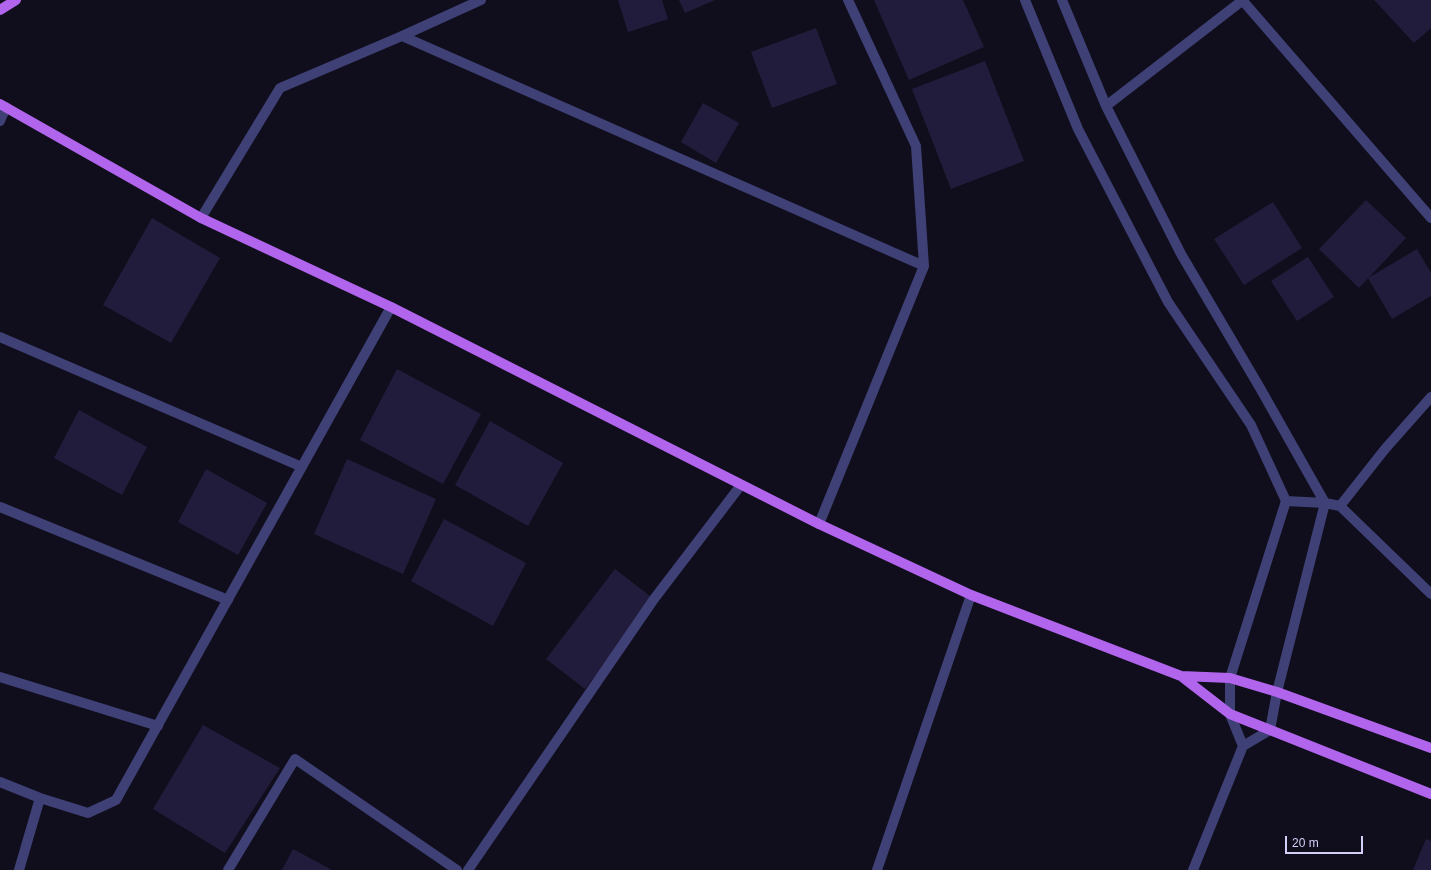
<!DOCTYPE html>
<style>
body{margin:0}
#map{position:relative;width:1431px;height:870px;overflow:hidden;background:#100e1c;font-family:Arial,sans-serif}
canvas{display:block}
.scale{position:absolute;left:1285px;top:836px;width:78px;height:18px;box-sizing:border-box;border:2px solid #d2cff9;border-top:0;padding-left:5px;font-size:12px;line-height:14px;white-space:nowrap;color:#d2cff9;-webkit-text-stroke:3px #100e1c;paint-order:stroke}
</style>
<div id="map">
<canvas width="1431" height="870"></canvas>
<div class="scale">20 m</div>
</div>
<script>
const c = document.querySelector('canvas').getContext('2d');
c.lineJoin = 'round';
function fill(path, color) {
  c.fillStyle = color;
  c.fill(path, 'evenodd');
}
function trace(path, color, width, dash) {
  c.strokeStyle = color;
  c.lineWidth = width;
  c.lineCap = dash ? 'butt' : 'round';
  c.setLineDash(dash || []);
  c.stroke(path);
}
const building = new Path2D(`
 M618,0H662L668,19L628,32Z
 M679,0H715L685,13Z
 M874,0H963L984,47L909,80Z
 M1374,0H1431V28L1414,43Z
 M816,28L837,84L772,108L751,52Z
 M985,61L1024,161L951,189L912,89Z
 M703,103L739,123L716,163L681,142Z
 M1366,200L1406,238L1359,288L1319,249Z
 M1273,202L1302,248L1244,285L1214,239Z
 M152,218L220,258L171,343L103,305Z
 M1417,249L1431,273V296L1392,319L1368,278Z
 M1308,257L1334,297L1297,321L1271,281Z
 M397,369L481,414L443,484L360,440Z
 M79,410L147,447L122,495L54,458Z
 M490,421L563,463L528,526L455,485Z
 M347,459L436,499L403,574L314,534Z
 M206,469L267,503L238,555L178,522Z
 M444,519L526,563L493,626L411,581Z
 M615,569L654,599L585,689L546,659Z
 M203,725L280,768L225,853L153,809Z
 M1426,839L1431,841V870H1413Z
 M293,849L332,870H282Z`);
const minor = new Path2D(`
 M1025,0L1078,129L1168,302L1251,425L1286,501L1230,678V714L1243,746
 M1062,0L1106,106L1181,254L1260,388L1325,503L1277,692L1270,730L1243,746L1193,870
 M1243,1L1431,218
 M402,36L924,266
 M1106,106L1243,0
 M0,121L6,107
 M201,218L280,88L402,36L481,0
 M0,337L302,467
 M1286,501L1325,503L1340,506L1431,594
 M1340,506L1385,449L1431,397
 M0,507L228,600
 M819,524L924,266L916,146L848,0
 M0,677L158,726
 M0,782L40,798L88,813L116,800L391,307
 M19,870L40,798
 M228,870L295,759L457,870
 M468,870L654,599L741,485
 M877,870L971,595`);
const major = new Path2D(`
 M0,10L16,0
 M0,104L201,218L391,307L819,524L971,595L1181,676L1230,714L1431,794
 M1181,676L1230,678L1277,692L1431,748`);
fill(building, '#211c3b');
trace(minor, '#3f4076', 10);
trace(major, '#b164ec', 10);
</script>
